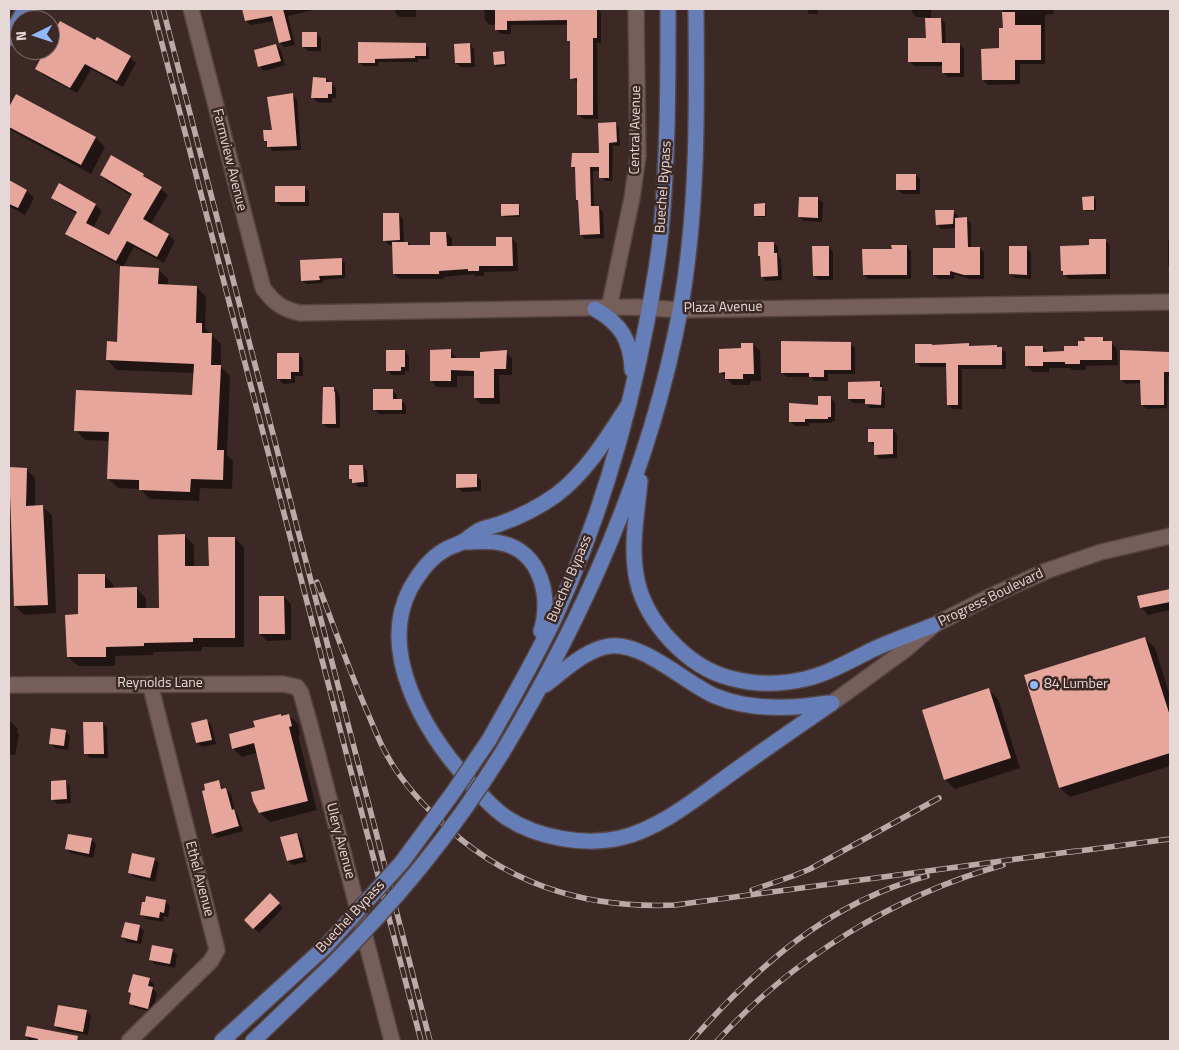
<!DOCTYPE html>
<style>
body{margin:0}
#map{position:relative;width:1179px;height:1050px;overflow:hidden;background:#3c2825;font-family:"Titillium Web",sans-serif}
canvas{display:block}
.frame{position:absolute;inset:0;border:10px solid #e6d8d6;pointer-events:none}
.north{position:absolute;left:10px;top:10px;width:50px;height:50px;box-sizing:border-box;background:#3c2825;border:1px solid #806e6c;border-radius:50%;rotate:266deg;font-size:14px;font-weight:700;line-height:20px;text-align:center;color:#e6d8d6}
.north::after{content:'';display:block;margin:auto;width:18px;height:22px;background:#90b8fd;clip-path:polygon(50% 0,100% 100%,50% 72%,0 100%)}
</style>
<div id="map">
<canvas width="1179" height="1050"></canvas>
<div class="frame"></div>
<div class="north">N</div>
</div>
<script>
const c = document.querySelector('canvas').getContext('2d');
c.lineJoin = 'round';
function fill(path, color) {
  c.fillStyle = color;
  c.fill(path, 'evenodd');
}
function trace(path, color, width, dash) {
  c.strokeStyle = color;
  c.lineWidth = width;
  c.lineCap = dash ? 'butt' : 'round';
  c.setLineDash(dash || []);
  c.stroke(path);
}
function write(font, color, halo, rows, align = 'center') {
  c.font = font + ' "Titillium Web",sans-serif';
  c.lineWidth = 5;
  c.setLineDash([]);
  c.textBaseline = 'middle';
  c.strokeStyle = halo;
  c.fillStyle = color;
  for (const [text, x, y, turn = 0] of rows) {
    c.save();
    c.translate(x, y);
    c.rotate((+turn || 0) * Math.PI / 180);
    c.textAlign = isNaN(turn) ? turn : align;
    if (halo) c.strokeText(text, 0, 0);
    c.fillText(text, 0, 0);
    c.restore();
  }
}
const shadow = new Path2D(`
 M244,9H340V10H314L288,16L295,45L284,47L280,43L274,21L251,25L246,21Z
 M395,9H416V17H399L395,12Z
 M484,9H598L601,13V43H597L598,119H583L578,114V83L572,78L571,43L568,40V25H511V34H501L496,29V24L490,25L485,20Z
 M807,9H818V14H809Z
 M912,9H931V19H941L945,23L946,44H960L964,49V77H948L943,72L944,66H914L909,61L927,40V17H916L912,12Z
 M1003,9H1053L1054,14L1045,15V64H1020V84L988,85L983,80L1000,49L1004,30Z
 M317,34L321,38V51H308L303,46Z
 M95,42L130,57L136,63L123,87L91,69L77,93L43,75L37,68L46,50H50V43Z
 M425,44L429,48V59H418V62H378V66H363L359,62Z
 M470,44L474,49L475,67H461L456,63Z
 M276,45L281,50L285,65L264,71L259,66Z
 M504,53L506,55V66L497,67L495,65Z
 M326,79L336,88V98H332V103L317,102L313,98Z
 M292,94L297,99L301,150L273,151L265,141L274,131Z
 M16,95L96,138L105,147L91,174L9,129V110Z
 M615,124L619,128L620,146H613L612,181H605L601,177L600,171H593L594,207H598L603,212L604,238L585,239L581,235L576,170L573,167L600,154Z
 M101,175H143L168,195L150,225L169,235L175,241L164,263L134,247L123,267L74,240L67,234L77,214L59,204L52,198L95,205L102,211L93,228L110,237L132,196L108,182Z
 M916,175L920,179V194H902L897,189Z
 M9,182L27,191L34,198L25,215L9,206Z
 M305,188L309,192V206H281L276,202Z
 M1094,198L1096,200V211H1086L1084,209Z
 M818,199L823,203L822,222L804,221L799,217Z
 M764,204L766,206V217H757L755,215Z
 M518,205L520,207V217H504L502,215Z
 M953,211L958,216V219H967L971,223V248H980L984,253V279H969L954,274V279H938L934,275L957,250L956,228L941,229L937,224Z
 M398,214L403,219L404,243H408L411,246H432L446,233L452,238V247H498L512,238L517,244L518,271L484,272V276H475L473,274L444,277V279H400L394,274L393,245H389L384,240Z
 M1105,240L1110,245V279H1069L1065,275L1062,271L1091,247Z
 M1168,240H1170V267L1168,265Z
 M774,243L778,247V256L781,259L782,280L766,281L762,276V258L759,256Z
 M907,246L911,251V279H868L864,275L893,250Z
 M829,247L833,252V280H818L814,276Z
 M1026,248L1031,252V279L1015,278L1010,274Z
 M341,260L345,263V278L323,280V283L306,284L302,280Z
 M158,269L168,279V286L197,287L206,297L205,328L221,344V367L230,376L227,455L233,461L232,489L200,488L199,501L150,499L140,489L118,488L108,478L110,441L85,440L76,430L194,396L195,373L117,370L107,360Z
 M1102,338L1107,342H1111L1117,349L1118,365L1086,366V370H1072L1070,368H1049V372H1033L1027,366L1043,347L1049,353H1066Z
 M850,343L855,348V374H828V381H814L811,377H787L782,373Z
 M753,344L760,351L761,381H750V385H733L720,372L742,349Z
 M968,345L970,347L997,346L1002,349L1006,353V369H962V409H952L948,404V367H921L916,362Z
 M405,351L409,356V371H405V375H392L387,370Z
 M450,351L456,357V360H482L506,352L512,358V375H499L500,404H481L475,398V376H457V387H437L431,381Z
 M1121,351L1170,352V376H1168L1167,408L1147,409L1142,405L1141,383L1126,384L1121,379Z
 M298,354L303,359V376H295V383L283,384L279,379Z
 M879,382L883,387V390L885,392V408H870L866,403H853L849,399Z
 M333,388L338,392L340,397V428H328L323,424Z
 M393,391L397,395V400H401L406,405V414H379L374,409Z
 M830,397L835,402V421H832V423H809V426H795L790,421L819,406Z
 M893,430L897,434V458L879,459L875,454V446L869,441Z
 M363,466L367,471L368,487H358L351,478Z
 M9,469H26L35,478V507L42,506L52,515L56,613L24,615L15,606L10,510H9Z
 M476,475L481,480V491L462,492L458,487Z
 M185,536L194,545V567H210L234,538L244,547V647H202V651L153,652V655L115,656V666H78L68,657L80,616L104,575L113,584V589H137L146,598V609H160Z
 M1170,590V610L1148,615L1141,607L1139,597Z
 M284,597L291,604V640L267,641L260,634Z
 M9,618L10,655H9Z
 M1145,638L1155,648L1170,696V766L1070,797L1060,788L1026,676Z
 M989,690L998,699L1020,768L955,789L945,779Z
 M288,715L298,724L300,735L298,736L317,810L270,822L260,813L254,801L267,790L257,753L242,757L233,748L256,728Z
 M9,720L18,729L17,732L19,734L15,755L9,754Z
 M207,721L211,725L216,744L202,747L197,743Z
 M102,723L107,727L108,758H90L86,754Z
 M65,731L70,736L68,750L55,748L50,743Z
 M65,781L70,786L71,803L57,804L53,799Z
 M219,782L224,790L226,789L231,794L235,811L238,815L243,831L217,838L213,834Z
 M297,834L301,839L307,862L292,865L288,861Z
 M91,839L96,844L93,858L71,853L66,849Z
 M154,859L159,863L155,882L134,877L129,872Z
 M270,895L283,908L259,933L246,920Z
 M165,901L170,906L168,917L164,916L163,922L146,919L141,915Z
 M139,926L144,931L141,944L127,942L123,937Z
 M172,950L177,955L175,968L155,964L150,959Z
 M149,980L154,984L153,989L157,993L152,1012L135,1008L130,1003L132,995L129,992Z
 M86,1011L91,1016L88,1035L60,1030L55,1026Z
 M26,1036L63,1038V1041H30Z`);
const building = new Path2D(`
 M242,9H283L291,40L279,43L272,16L245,21Z
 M495,9H597V38H593V115H577V78L570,79V41H567V20L507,21V30H495Z
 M1002,12H1015V25H1041V60H1015V80H982L981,49L999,48V28H1003Z
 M925,18H941L942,43H960V73H942V62H908V38H926Z
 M60,21L95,40L97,37L131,56L117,81L85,64L70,88L35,69L45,50H50V38Z
 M302,32H317V47H302Z
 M358,42L426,43V56H415V58L375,59V63H358Z
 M470,43L471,63H455L454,44Z
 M276,44L281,61L258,67L254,50Z
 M504,51L505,64L494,65L493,52Z
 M313,77L326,78V82H332V94H328V98H311Z
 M293,93L297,146L267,147V141H264L263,130H272L267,97Z
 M16,94L96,137L81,165L9,127V107Z
 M616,122L617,142L609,143V178H599V167H590L591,206H599L600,234L580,235L578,200H576L575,167H571L572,153H599L598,123Z
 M111,155L144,174L143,176L162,187L143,219L169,234L157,257L127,241L116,261L65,234L77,212L51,198L59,183L96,204L86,223L109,235L132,194L100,175Z
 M896,174H916V190H896Z
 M9,180L27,190L18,208L9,204Z
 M275,186H305V202H275Z
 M1094,196V210H1083L1082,197Z
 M799,197H818V218L798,217Z
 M765,203V216H754V204Z
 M501,204H519V215L501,216Z
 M935,210H954L953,224L936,225Z
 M383,213H399L400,240L383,241Z
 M967,217L968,247H980V275H964L950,271V275H933V248H955V218Z
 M430,232H446L447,246H496V237H512L513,266H479V271H468V269L439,271V274H393L392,242H408V245H430Z
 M1089,239H1106V274L1063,275V271H1061L1060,246L1089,245Z
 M758,242H774V253H777L778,276L761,277L760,256H758Z
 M891,245H907V275H863L862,249H892Z
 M812,246H829V276H813Z
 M1009,246H1027V275L1009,274Z
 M342,258V275L319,276L320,280L301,281L300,260Z
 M120,266L159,268L158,284L197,286L196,323H202V333H212L211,365H221L217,450H224L223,480L191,479L190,492L139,490V480L107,479L109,432L74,431L76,390L192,395L194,364L106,360L107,341L117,342Z
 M1084,337H1103V341H1112V360H1080V364H1065V362H1043V366H1025V346H1043V352L1064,351V346H1078V341H1085Z
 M781,341L851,342V370H824V377H809V373H781Z
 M741,343H753L754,374H743V379H725V372L719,373V349L741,348Z
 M969,343V346L997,345V347H1002V365H958V405H947L946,363H915V344H932V345Z
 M451,349V358H480V352L507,350L506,369H494V398H474V371L451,370V381H430V350Z
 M386,350H405V367H401V371H386Z
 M1120,350L1170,352V372H1164V405H1141L1140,380H1120Z
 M277,353H299V372H291V379H277Z
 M880,381V387H882L881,405L865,404V399H848V382Z
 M323,387H334V392L335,391L336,424H322Z
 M373,389H393V399H402V410H373Z
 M818,396H831V417H828V419H805V422H789V403L818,405Z
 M868,429H893V454L874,455V442H868Z
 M349,465H363L364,482L352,483V479H349Z
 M9,467L27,468L26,506L43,505L48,605L14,606Z
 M456,474H477V487L456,488Z
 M185,534V566H209L208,537H235V638H193V642L144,643V646L106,647V657H67L65,615L78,614V574H105V588L137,587V608H159L158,535Z
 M1170,589V602L1140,608L1137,596Z
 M259,596H284L285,634H259Z
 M1145,637L1170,716V753L1059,788L1024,675Z
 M989,688L1011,758L944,780L922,710Z
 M281,714V716L289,714L292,726L289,727L308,801L259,813L253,801L251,792L265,789L254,743L232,749L229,734L255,727L253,721Z
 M207,719L212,740L196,743L191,723Z
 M83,722H103L104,754H84Z
 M51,728L66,730L64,746L49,744Z
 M66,780L67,799L51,800V781Z
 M219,780L221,789L226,788L232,810L234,809L239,826L212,834L202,791L205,790L204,784Z
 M297,833L303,857L287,861L280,837Z
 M68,834L92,838L89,854L65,849Z
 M132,853L155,858L150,878L128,873Z
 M270,893L280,903L253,929L244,920Z
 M146,896L166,900L164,913L160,912L159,918L140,915L142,902H145Z
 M125,922L140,925L137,941L121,937Z
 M152,945L173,949L170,964L149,960Z
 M133,974L150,978L148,986L153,987L148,1009L129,1004L131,993L128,992Z
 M58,1005L87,1010L83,1032L54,1026Z
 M27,1026L78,1036L77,1041H38V1039L25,1036Z`);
const minor = new Path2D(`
 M191,9L263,288C274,303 282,309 300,313L637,307L680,310L1170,302
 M609,308L632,198L638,156L636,9
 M9,685L283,684L297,687L301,693L310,725L392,1041
 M832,703L905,650L934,625L993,595L1046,571L1101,552L1170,536
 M129,1041L211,961L217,950L150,684`);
const major = new Path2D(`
 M9,38L25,9
 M595,309C621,324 631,340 632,370
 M629,404C608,436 587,472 556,495C539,507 522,516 502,523C495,526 487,527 480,530C474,533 470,537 464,541C458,545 450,546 443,551C429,559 418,575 410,589C377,653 425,732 467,779C479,793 492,808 507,818C538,838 584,846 620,838C661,829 702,794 736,770C768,747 800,725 832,703
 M640,481C637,514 630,547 637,580C646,622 687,667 730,678C755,685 779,685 805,679C830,673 851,660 874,649C894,640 914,633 934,625
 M462,542C475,542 489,540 501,543C541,551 552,598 541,631
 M545,685C564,671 586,649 610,646C643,642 684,682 715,696C751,711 791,709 828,703
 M489,740C512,699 536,658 556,615C598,523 627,425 646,326C652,295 658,263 661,231C668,157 668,83 668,9
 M502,753C585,615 650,470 680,311C698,211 697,109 696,9
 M222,1041L326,946
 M253,1041L330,967`);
const rail = new Path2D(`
 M153,9L421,1041
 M163,9L430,1041
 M317,582C333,624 348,667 366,709C373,725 379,742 388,757C400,779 417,798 435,816C502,883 582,909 675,905L1076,851
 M1071,852L1170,839
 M752,890L793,876L810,869L939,798
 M691,1041C758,966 827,903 927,876
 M717,1041C792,959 895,895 1003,865`);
const majorBridge = new Path2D(`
 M326,946L402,862L452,794L489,740
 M330,967C398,899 451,834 502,753`);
const markers = [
 [1034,685,5,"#90b8fd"]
];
const streetNames = [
 ["Central Avenue",636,130,-89],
 ["Farmview Avenue",229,160,76],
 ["Buechel Bypass",664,187,-86],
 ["Plaza Avenue",723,308,-1],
 ["Buechel Bypass",570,579,-67],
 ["Progress Boulevard",991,598,-26],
 ["Reynolds Lane",160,684],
 ["Ulery Avenue",340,841,75],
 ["Ethel Avenue",199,879,75],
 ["Buechel Bypass",351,917,-47]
];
const poiNames = [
 ["84 Lumber",1044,685]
];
fill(shadow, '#0007');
fill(building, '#e6a69c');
trace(minor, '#554442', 18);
trace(major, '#554442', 18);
trace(minor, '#765f5b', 15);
trace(major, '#667eb7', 15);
trace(rail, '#b9aaa8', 5.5);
trace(rail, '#3c2825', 4, [11]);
trace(majorBridge, '#554442', 18, []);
trace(majorBridge, '#667eb7', 15);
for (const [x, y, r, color] of markers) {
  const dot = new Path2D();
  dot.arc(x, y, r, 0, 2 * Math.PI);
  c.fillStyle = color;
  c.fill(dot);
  trace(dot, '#3c2825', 2);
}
write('14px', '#e6d8d6', '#3c2825', streetNames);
write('14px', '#e6d8d6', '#3c2825', poiNames, 'left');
</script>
